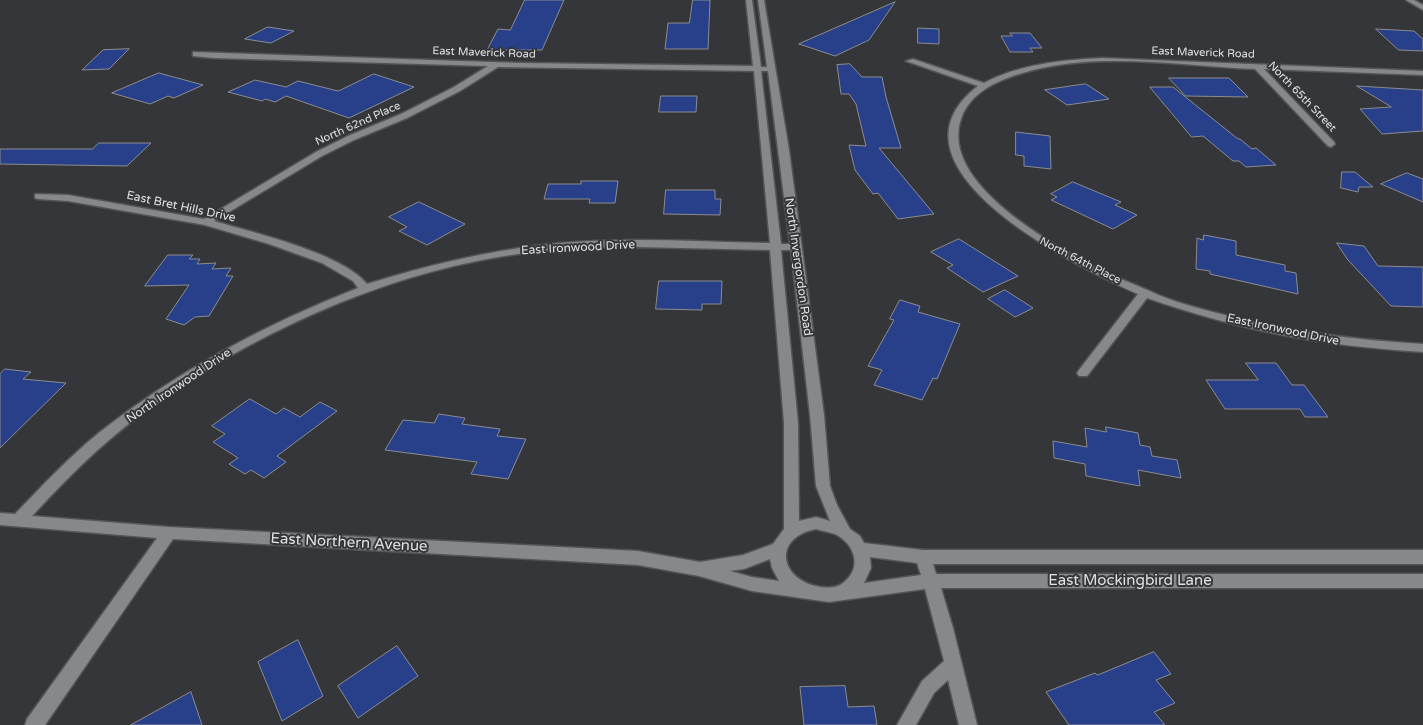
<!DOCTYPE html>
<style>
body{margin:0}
canvas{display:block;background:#353639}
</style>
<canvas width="1423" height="725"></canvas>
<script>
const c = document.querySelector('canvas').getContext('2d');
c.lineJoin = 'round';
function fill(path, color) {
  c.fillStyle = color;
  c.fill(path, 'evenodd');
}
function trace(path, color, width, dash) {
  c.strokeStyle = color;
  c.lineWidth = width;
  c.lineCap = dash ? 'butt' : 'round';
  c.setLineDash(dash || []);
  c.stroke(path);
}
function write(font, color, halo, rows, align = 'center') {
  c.font = font + ' "Varela Round",sans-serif';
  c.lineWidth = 4;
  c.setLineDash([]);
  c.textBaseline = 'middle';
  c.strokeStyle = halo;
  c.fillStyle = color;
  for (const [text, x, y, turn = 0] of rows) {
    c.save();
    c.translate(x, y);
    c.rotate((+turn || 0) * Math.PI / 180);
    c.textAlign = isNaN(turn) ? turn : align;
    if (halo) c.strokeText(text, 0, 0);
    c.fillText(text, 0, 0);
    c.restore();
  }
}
const building = new Path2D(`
 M525,0H564L542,50H487L498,29L510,30Z
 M693,0H710L708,49H665L668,23H689Z
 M895,2L869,40L835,56L799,44Z
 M268,27L294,31L271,43L245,39Z
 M918,28L939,29V44L918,43Z
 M1376,29L1414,31L1423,39V51L1399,50Z
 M1010,33H1030L1042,48H1030L1033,52H1010L1001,36H1012Z
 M129,49L109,69L82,70L103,50Z
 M850,64L862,77H882L886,97L901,148H879L934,214L898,219L878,193L873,194L855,170L849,145L866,146L856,104L849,94H841L837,65Z
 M159,73L203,85L174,98L168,96L150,104L112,93Z
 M374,74L414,87L349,118L286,96L275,102L265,99L262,101L228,92L255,80L286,87L298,81L338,91Z
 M1169,78H1229L1248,97L1186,96Z
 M1086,84L1109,99L1067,105L1045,90Z
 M1357,86L1423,90V131L1382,134L1360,109L1391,107Z
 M1150,87H1173L1238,139H1240L1252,149L1256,148L1276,165L1246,167L1239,161H1233L1203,136L1192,137Z
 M661,96H697L696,112H659Z
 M1016,132L1050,136L1051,169L1024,166V156L1016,155Z
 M99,143H151L127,166L0,164V149H92Z
 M1342,172H1355L1373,187H1359L1358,192L1341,188Z
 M1407,173L1423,179V202L1381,184Z
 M581,181H618L615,203H589L590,199H544L548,184H581Z
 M1073,182L1121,202L1115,205L1137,215L1113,229L1051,200L1057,197L1051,194Z
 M666,190H715V199H721L720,215L664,214Z
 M419,202L465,224L427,245L399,231L407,227L389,217Z
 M1204,235L1236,241V255L1285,265V271L1296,273L1298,294L1210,274V271L1196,269L1197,238L1203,240Z
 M959,239L1018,276L983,292L947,268L953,265L931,252Z
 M1337,243L1364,246L1378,266L1423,267V307L1391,306L1348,260Z
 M168,255H193L189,259H200L197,264L216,263L212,269L231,268L226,276H233L209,316L195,317L184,325L166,319L189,285L145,286Z
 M659,281H722L721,304H702V310L656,309Z
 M1005,290L1033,308L1015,317L988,299Z
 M900,300L920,306L918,312L960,324L937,379L933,378L922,400L874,385L882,370L868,366L894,320L890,319Z
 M1246,363H1276L1292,385H1304L1328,417H1305L1300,409H1225L1206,380H1258Z
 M5,369L31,372L23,379L66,383L0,448V374Z
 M250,399L276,414L284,408L300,417L320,402L337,411L277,456L286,462L264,478L251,470L245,474L229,464L238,458L213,442L225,434L212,426Z
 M439,414L465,418L462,424L500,429L497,436L526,439L508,479L471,474L477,462L385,450L403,420L434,423Z
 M1106,427L1138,433L1140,445L1150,447L1152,456L1177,460L1181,478L1138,470L1140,486L1086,476L1085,464L1054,458L1053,441L1087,447L1085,428L1106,432Z
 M298,640L323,696L282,721L258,662Z
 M397,646L418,676L358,718L338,686Z
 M1154,652L1171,674L1156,680L1175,703L1154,712L1165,725H1069L1046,692L1095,673L1097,675Z
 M845,686L848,707L874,706L877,725H804L800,687Z
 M191,692L202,725H131Z`);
const minor = new Path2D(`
 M746,0H752L761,67H767L758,0H764L789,150L824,415L830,486L837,505L850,529L860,536L864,543L923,550H1423V564H933L936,574H1423V588H941L953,628L977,725H959L948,680L934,693L916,725H897L922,681L944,661L925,589L829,602L752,591L699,576L638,565L173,539L45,725H25L27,719L157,538L0,525V513L15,514C42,486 69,457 100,432C178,371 266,324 358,288L353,281L322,263L269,244L205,225L68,201L38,199L35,198V194L68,195L204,219L316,152L348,136L401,114L454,87L488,66L214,58L193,56V52L521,63L753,66ZM498,67L754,71L770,243C694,242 617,236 542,245C482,252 425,266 367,284C342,253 254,233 214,221L322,156L354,140L407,118L460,91ZM761,71H768L790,244H781ZM637,247L770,250L784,423V529L773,544L743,555L700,562L638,551L169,527L32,516C56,490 81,464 108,441C209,355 352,285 482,260C533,250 585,247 637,247ZM781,250H791L810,415L816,486L830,521L816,517L799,521L798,423ZM816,529C822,531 829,532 835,534C855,544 863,568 843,583C837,588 829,588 821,587C780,581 771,538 816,529ZM870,557L917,563L921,575L864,583L871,568ZM770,559L772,568L779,581L752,577L730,571L744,569Z
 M1406,0H1414L1423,5V10Z
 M1102,58L1423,71V75L1264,69L1334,142L1335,144L1331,147L1328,146L1255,69C1187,66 1109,53 1042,68C1012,75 972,86 961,119C939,183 1053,245 1099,269C1117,278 1137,285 1154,293C1176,303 1202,309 1225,315C1290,332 1356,340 1423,344V352C1323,346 1242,331 1147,298L1087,376H1079L1077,373L1079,370L1138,294C1081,269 872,167 978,86L906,61L913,59L984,83C1020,64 1062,60 1102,58Z`);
const farStreetnames = [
 ["East Maverick Road",484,53,2],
 ["East Maverick Road",1203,53,2],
 ["North 65th Street",1302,97,46],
 ["North 62nd Place",358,124,-24],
 ["North 64th Place",1080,261,27]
];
const streetNames = [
 ["East Bret Hills Drive",181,207,12],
 ["East Ironwood Drive",578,248,-3],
 ["North Invergordon Road",798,267,82],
 ["East Ironwood Drive",1283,330,12],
 ["North Ironwood Drive",179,386,-34]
];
const nearStreetnames = [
 ["East Northern Avenue",349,543,3],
 ["East Mockingbird Lane",1130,581]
];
fill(building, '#283f89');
trace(building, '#8b8c8f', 1);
trace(minor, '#535457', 3);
fill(minor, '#86888b');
write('11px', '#e0e1e3', '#353639', farStreetnames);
write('12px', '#e0e1e3', '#353639', streetNames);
write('15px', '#e0e1e3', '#353639', nearStreetnames);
</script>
